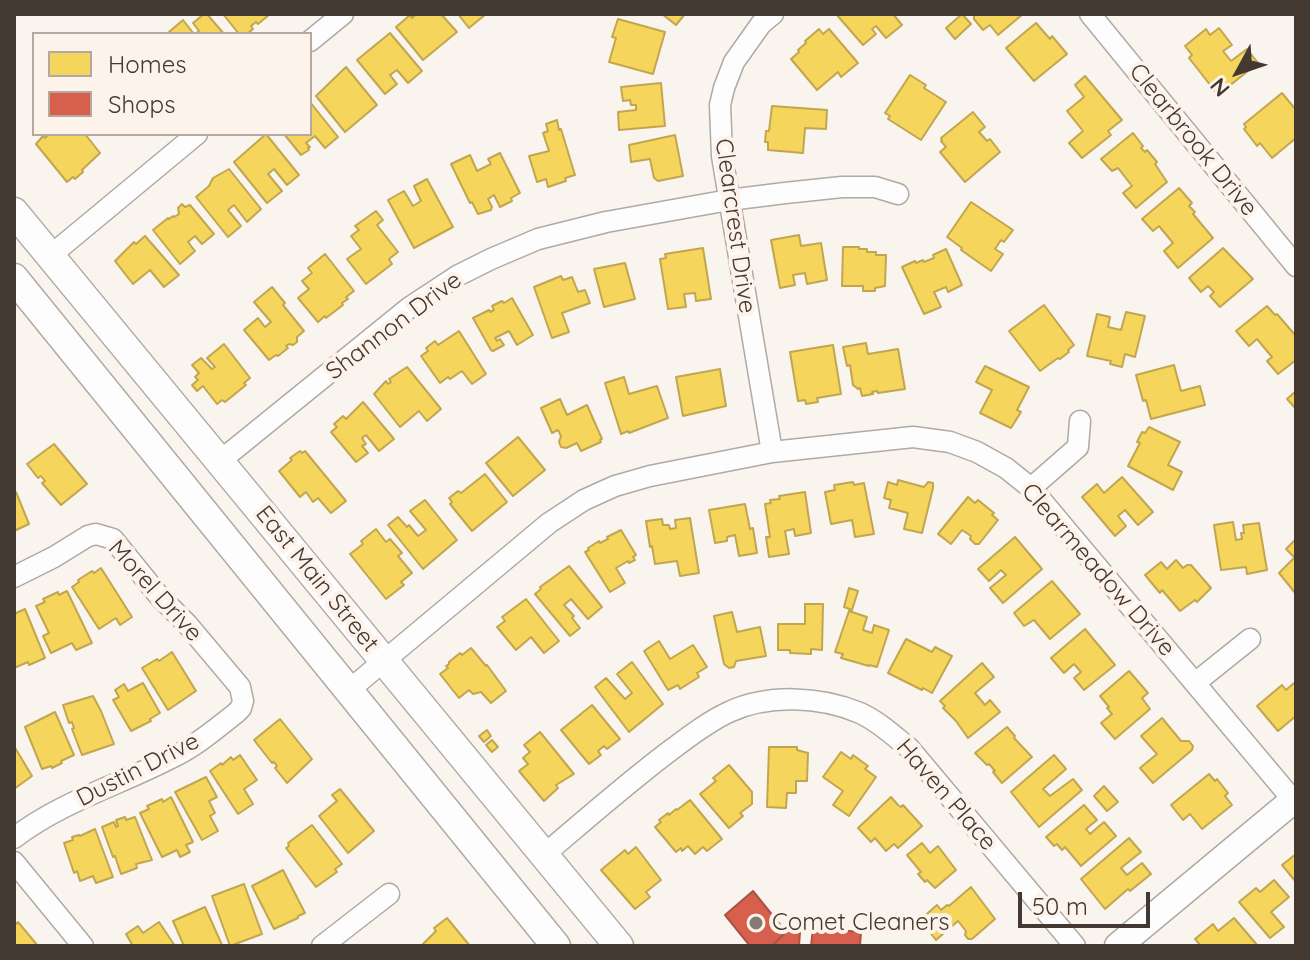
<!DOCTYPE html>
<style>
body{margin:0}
#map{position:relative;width:1310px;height:960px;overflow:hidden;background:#faf4ef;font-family:Quicksand,sans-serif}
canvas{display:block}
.frame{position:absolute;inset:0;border:16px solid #443932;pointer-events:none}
.legend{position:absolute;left:32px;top:32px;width:280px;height:104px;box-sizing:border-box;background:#fef3eb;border:2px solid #b4a9a1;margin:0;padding:10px 14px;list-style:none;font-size:24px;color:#443932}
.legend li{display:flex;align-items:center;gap:16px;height:40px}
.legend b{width:40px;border:2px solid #b4a9a1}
.north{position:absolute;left:1198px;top:32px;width:80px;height:80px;-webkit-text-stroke:6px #fef3eb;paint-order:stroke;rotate:230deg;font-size:22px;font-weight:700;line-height:32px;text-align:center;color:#443932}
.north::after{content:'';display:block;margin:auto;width:28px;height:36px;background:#443932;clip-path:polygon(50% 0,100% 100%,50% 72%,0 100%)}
.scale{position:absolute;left:1018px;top:892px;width:132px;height:36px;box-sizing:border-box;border:4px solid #443932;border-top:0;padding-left:10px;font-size:24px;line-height:28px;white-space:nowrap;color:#443932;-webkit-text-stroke:6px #fef3eb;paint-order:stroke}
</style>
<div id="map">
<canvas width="1310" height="960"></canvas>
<div class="frame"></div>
<ul class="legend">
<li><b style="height:22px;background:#f6d55c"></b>Homes</li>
<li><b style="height:22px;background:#d6604d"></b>Shops</li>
</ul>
<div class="north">N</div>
<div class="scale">50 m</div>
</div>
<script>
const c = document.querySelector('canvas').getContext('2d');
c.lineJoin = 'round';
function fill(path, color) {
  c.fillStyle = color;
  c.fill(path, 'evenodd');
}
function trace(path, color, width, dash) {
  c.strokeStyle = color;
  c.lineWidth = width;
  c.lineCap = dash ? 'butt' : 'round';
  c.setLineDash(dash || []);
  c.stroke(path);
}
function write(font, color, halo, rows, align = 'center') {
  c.font = font + ' Quicksand,sans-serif';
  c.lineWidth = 8;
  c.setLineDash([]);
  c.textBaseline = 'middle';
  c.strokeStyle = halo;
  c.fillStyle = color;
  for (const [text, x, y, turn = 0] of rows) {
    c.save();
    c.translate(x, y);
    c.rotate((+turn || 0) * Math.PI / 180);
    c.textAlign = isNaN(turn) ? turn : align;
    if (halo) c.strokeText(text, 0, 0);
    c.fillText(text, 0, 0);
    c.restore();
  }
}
const homes = new Path2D(`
 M204,14H207L224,34H195L199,31L193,23Z
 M223,14H270L258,24L256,22L251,26L253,29L247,34H239Z
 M416,14H441L457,32L423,60L396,27L410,15L412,18Z
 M458,14H486L469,28Z
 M662,14H685L676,25Z
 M836,14H893L902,25L886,38L876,26L872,29L876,34L863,45Z
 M962,14L971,24L955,39L946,28Z
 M974,14H1023L998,35L990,25L983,30L974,19Z
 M618,19L665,32L653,74L609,62L616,38L612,37Z
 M183,20L194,34H171L169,32Z
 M1036,23L1050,39L1052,36L1067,54L1034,81L1006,48Z
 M1219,28L1232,45L1223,51L1231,61L1247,49L1258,63L1218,95L1189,58L1192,55L1185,46L1206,29L1210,35Z
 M819,29L823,34L829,29L858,63L841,77L838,72L817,90L791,59L799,52L798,50L806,43L805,41Z
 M390,33L422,71L408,83L397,70L390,75L397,84L385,94L357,60Z
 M346,67L377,105L345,132L316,96Z
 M910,75L926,85L924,88L946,102L921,140L888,119L890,116L885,113Z
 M1085,76L1122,120L1108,131L1111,135L1082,158L1069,143L1083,131L1067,111L1084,97L1075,85Z
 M661,83L665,126L619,130L618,112L636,110V105H631L630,100L623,101L621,87Z
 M1282,93L1296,110V138L1272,158L1260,143L1257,146L1244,129L1246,127L1244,124Z
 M310,102L338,137L325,148L315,136L306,143L310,147L308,148L309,150L301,155L284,134H310Z
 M772,106L827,110L826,129L805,128L803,153L768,150V142H765L766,131H769Z
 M973,112L985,127L979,132L987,141L990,139L1000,152L965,182L940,152L946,147L941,141L942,140L941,138Z
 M557,120L559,130L561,129L575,175L565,178L566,181L548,187L546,179L537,182L529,156L549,151L543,133L548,131L546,124Z
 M1133,133L1143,146L1141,148L1145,152L1147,150L1157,162L1155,164L1167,182L1136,208L1123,193L1132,186L1118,168L1112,171L1101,159Z
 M49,134H85L100,153L82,170L83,172L75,179L73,177L67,182L36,144L43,136L45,138Z
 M266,134L299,175L287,185L274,169L268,174L282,191L267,203L234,162Z
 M675,135L683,176L658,181L654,178L650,159L631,162L629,145Z
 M500,153L520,193L511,198L512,201L500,207L494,195L488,199L492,207L491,210L478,214L472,202L470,203L451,164L470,155L477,171L491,164L488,159Z
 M229,169L261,209L247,222L234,205L228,210L241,226L228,237L196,197L209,186L213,178Z
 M427,179L453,227L414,248L388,200L404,191L413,206L421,201L414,186Z
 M1179,188L1192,203L1189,206L1195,212L1193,214L1213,238L1178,268L1164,251L1173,243L1159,226L1153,231L1142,219Z
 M971,202L1013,230L1004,242L1001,240L995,249L1003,254L991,271L961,250L962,248L947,237Z
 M182,204L185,207L190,205L214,234L202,244L195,236L188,242L195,251L180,264L153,230L168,218L169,219L173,216L174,217L179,214L178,208Z
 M376,211L383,220L377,225L398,252L389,259L392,264L366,284L347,259L361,249L351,236L359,230L355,226Z
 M799,235L801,246L821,243L827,280L807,284L805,273L793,275L795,285L780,288L771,240Z
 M145,236L179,275L164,287L150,270L133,284L115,261L134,242L136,244Z
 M843,247H859V249H867V252H876V255H886L885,286L875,288V291H863V286H842Z
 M703,248L711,299L696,301L695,293L684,294L686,307L668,309L660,259L666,258L665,254Z
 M1223,248L1253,279L1220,307L1210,296L1214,292L1208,286L1201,292L1189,278Z
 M946,249L962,285L948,292L946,287L934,292L941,307L924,314L902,267L915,261L916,263L923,260L924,262L934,258L933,255Z
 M325,254L354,291L346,297L348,299L342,303L343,305L326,318L325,316L318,322L298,298L309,289L302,281L312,273L308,268Z
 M625,263L635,299L604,307L594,269Z
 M561,276L563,280L572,277L578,292L585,290L590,303L562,313L569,332L552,338L534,287Z
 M272,287L285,303L283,305L304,331L297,337V342L293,345L289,344L286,346L288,348L278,356L276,355L269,360L244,330L258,318L265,327L271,322L254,302Z
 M512,298L533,335L517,345L509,331L495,338L497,341L500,339L504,345L493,351L491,350L473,318L489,310L490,312L494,310L492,306L502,301L504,303Z
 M1044,305L1074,345L1068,350L1069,352L1060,359L1058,358L1040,371L1009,331Z
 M1267,306L1275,315L1277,314L1296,336V360L1278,374L1267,361L1272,357L1257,339L1249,346L1236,331Z
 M1126,312L1145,316L1135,357L1125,354L1122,367L1110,364L1111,361L1087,356L1097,314L1110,317L1108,327L1121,330Z
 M459,331L486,374L472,384L462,371L450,379L448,377L440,383L421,356L428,351L426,348L435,341L438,345Z
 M866,343L868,354L898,349L905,389L878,393L877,391L872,392L873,394L862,396L860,388L858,389L853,385L850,365L847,366L843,347Z
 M224,344L250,378L244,383L246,385L225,402L222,400L217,404L203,386L197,391L192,385L198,380L195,377L199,373L192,365L201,358L212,369L215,367L207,358Z
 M833,345L841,394L817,398L818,402L806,404L805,400L798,401L790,352Z
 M1174,365L1181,391L1200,386L1205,405L1151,419L1146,400L1143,401L1136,375Z
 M985,366L1029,387L1017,410L1021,412L1011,428L980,413L992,390L976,382Z
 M407,367L441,409L427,421L419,411L400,427L374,394L386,381L388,384L391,382L389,379Z
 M720,369L726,406L683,416L676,377Z
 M624,377L629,394L657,386L668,418L629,433L628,431L621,434L605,383Z
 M1296,391V409L1287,399Z
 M560,399L567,415L587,405L602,439L600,440L601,442L581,451L577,443L566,448L561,447L559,442L561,436L558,430L552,433L541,408Z
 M363,402L394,439L379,451L366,435L362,438L366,444L362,446L368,453L356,462L331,432L337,427L334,424L343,416L346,419Z
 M1149,427L1180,442L1168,465L1182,472L1173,490L1128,466L1140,443L1137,442L1142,432L1145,433Z
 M518,437L545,470L513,496L486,463Z
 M54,444L87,484L61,505L42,483L45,481L41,476L38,478L27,464Z
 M300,451L302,453L305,451L346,501L331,513L318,498L313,502L306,492L300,497L279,471L292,460L290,458Z
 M485,474L507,502L472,531L450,504L452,502L449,498L458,491L461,493Z
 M1122,477L1153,512L1138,525L1125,510L1118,516L1126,526L1115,536L1082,497L1097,484L1104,493Z
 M898,480L924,487L928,482L933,483V488L922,533L904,529L908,513L889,508L891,500L884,498L888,482L897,485Z
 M853,482L854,485L864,483L874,534L855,537L852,520L831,524L825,492L835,490L834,485Z
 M16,492L29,524L14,531V493Z
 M805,492L811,533L795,536L794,529L785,531L789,554L769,557L766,537H770L765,504L771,503L770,500L780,499L779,496Z
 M968,497L975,503L978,500L994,513L992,515L998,520L979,544H975L970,539L971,536L962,530L951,544L938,534Z
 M425,500L457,540L423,569L388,525L398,517L407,527L409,525L418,536L426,530L410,511Z
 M745,504L750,529L753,528L757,553L739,556L735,535L727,537V541L715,543L709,510Z
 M690,518L699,573L680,576L677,561L655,564L652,546L650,547L646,521L662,519L663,525H669L670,529L676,528L675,520Z
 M1233,522L1236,540L1242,539L1241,533H1244L1243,525L1259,523L1267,570L1247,574L1246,567L1221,570L1214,525Z
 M376,529L386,542L390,539L402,553L398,556L412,573L401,582L404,585L386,599L350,554L363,544L361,541Z
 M621,530L636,555L633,557L635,560L629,563L628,561L616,568L625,583L610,592L585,552L589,550L588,548L599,541L600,543L608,539L607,537Z
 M1015,537L1042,569L1003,603L990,588L1006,575L1001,570L989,581L978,569Z
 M1296,539V555L1294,557L1286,549Z
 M1296,556V594L1279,573Z
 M1176,560L1183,568L1187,565H1191L1211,588L1197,602L1195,600L1180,611L1162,590L1160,593L1145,575L1161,562L1167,569Z
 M569,566L602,607L588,619L571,599L564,605L574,616L572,618L580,628L570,636L535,594L541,589L540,587Z
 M101,568L132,617L120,625L116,618L99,629L72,587L79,582L78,580L92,571L94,573Z
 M1052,581L1080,614L1050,639L1034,620L1024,626L1014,613Z
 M849,588L858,591L852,610L844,607Z
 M67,591L92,643L76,650L72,643L51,653L43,636L49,633L36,606L45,602L43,599L58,592L59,595Z
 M526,599L559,641L544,653L531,637L516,650L497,627L505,621L502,617Z
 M805,604H823L822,650L811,649V654L790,653V650H778V624H805Z
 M25,609L45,658L29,665L28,662L14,668V614Z
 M849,611L867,617L863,630L872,633L874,625L889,630L877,667L869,665V666L841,658L843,654L835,652Z
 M732,612L737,632L760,627L766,656L736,661L734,667L729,668L724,664L714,616Z
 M1085,629L1115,665L1084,690L1074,678L1081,672L1074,664L1064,673L1051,658Z
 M906,639L932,652L935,647L952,656L932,693L923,688L922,690L888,673Z
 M659,641L670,659L693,645L707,667L697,673L699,677L680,689L678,685L668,690L644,651Z
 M471,648L486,666L487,665L506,691L491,703L481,692L473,694L469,690L459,698L440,674L448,668L446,666L449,664V662L460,653L462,655Z
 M172,652L196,691L168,710L142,668L157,659L159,661Z
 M632,662L663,704L629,732L595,687L606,678L625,699L632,693L617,674Z
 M982,663L994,677L975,693L985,705L990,700L1000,712L968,738L956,721L943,708L945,706L940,701Z
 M1129,671L1148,693L1142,698L1150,709L1115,739L1101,723L1112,714L1107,708L1109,707L1100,696Z
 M143,683L160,713L150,719L151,721L131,731L113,700L119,697L115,690L124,684L128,691Z
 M1294,683L1296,685V716L1278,731L1257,706L1282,685L1286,690Z
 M93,696L101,711L114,744L82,755L72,729L74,728L72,722L69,723L63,705Z
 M592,705L620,739L607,749L604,746L598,751L601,755L589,764L561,730Z
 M55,712L74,755L61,761L62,763L52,768L51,766L42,769L25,727Z
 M1162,718L1181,741H1189L1193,746L1192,750L1153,783L1140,768L1157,754L1141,736Z
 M280,719L312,759L287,783L275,768L277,766L274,762L272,763L254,740Z
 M1007,727L1015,736L1014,738L1032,757L1002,783L993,772L995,771L989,764L987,765L975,753Z
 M487,730L491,736L484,742L479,736Z
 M540,732L574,774L556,785L558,788L544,801L519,771L528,764L523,758L530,752L524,745Z
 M492,740L498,747L492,752L486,745Z
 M14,746L32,776L14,789Z
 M769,747H797V750L808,753L807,781H796V793H787L786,808L767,807Z
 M841,752L851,759L853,755L868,766L865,769L876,777L849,816L833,805L843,791L823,777Z
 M240,755L257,780L244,789L253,804L238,814L210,771L221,763L222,765L231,757L233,760Z
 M1054,755L1066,769L1043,789L1050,796L1073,779L1082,790L1039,827L1011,792Z
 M729,765L752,792V804L740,813L743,816L729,828L700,794L716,781L713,778Z
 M1209,774L1215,781L1217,779L1228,793L1225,796L1232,805L1202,829L1190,814L1183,820L1171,805Z
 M206,777L217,797L209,801L215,813L210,816L218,831L202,840L175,792Z
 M1104,786L1118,802L1107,811L1094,796Z
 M340,789L374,831L348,853L319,816L337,801L332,795Z
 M171,797L193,842L186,845L190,852L180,857L177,850L162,857L140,813L149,809L147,806L162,799L163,802Z
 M891,797L898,805L901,807L903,805L922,826L898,848L894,844L886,851L875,838L871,842L858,828Z
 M690,800L722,839L707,851L703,847L695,854L688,846L682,851L681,848L676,852L655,827L661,822L659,820L668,813L669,815L676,809L677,810Z
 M1084,805L1097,820L1086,829L1090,834L1104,822L1116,836L1081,866L1065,847L1062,850L1057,844L1054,846L1046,837Z
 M125,817L126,820L135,817L152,860L136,864L137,868L121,874L115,856L113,857L102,827L114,822L116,827L118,826L116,820Z
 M312,825L342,864L335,869L337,872L316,887L286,848L289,846L288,843Z
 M95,829L113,877L96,883L93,876L80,881L77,871L74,873L64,843L73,840L72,837L79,835L80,836Z
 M1129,838L1141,852L1121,868L1127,875L1142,863L1151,874L1130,891L1128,889L1105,909L1081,879Z
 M922,843L930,853L938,846L956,870L935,888L927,880L925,882L918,874L921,872L907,855Z
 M636,847L661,880L646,892L650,897L635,909L601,870L625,850L628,854Z
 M1296,854V882L1282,865Z
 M283,870L305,913L298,916V918L274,929L252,886Z
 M1274,880L1289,897L1271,912L1284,927L1270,938L1239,902L1256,888L1260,892Z
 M244,884L262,934L230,946L212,896Z
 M971,887L995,919L972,939H968L965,935L966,931L958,921L936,940L920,920L937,905L941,910L947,905L949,906Z
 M205,907L222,945L184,946L173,921Z
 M447,918L470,946H425L423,944L436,931L434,928Z
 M1234,918L1258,946H1201L1195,939L1213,924L1218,931Z
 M18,922L38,946H14V926Z
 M159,922L175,946H133L126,934L138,926L143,933Z`);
const shops = new Path2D(`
 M753,891L786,932L772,946H750L725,915Z
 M813,928L861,932L860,946H811Z
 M786,932H800L799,946L777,945L772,946Z`);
const minor = new Path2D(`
 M1090,14L1296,266
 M310,41L343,14
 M50,256L197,134
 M772,452L722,156L720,105L724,88L734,62L761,24L773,14
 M220,461L410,307L457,276L491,259L538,239L606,222L729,200L785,193L842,187H875L898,194
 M1031,488L1078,447L1080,421
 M14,577L54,557L88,536L96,534L113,539L160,597L187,624L240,687L243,701L241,708L236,713C217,728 197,745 175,756C122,784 62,801 14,838
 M1195,683L1250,639
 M348,691L549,523L584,500L615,486L650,476L772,452L913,437L950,442L977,452L1006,468L1031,488L1293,800
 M545,854C585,820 625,785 667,753C686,739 707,722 729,712C768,694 820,696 860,713C878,721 894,736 909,748L1075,946
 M14,862L83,946
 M322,946L389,894`);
const tertiary = new Path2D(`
 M1118,946L1296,798`);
const secondary = new Path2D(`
 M14,212L619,946
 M14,278L556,946`);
const markers = [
 [756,923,8,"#847a74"]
];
const streetNames = [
 ["Clearbrook Drive",1193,140,51],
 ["Clearcrest Drive",735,226,82],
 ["Shannon Drive",394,326,-37],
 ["Clearmeadow Drive",1098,570,49],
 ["East Main Street",317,579,51],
 ["Morel Drive",155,591,48],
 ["Dustin Drive",138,770,-27],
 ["Haven Place",946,795,49]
];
const poiNames = [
 ["Comet Cleaners",772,923]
];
fill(homes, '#f6d55c');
trace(homes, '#c1a64f', 2);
fill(shops, '#d6604d');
trace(shops, '#aa5445', 2);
trace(minor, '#b0a9a4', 23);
trace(tertiary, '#b0a9a4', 29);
trace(secondary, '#b0a9a4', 31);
trace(minor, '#fefdfd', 20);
trace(tertiary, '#fefdfd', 26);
trace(secondary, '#fefdfd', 28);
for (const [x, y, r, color] of markers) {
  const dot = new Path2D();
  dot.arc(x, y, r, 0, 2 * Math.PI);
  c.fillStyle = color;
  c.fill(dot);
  trace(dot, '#fef3eb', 3);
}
write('24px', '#443932', '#fef3eb', streetNames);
write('24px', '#443932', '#fef3eb', poiNames, 'left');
</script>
